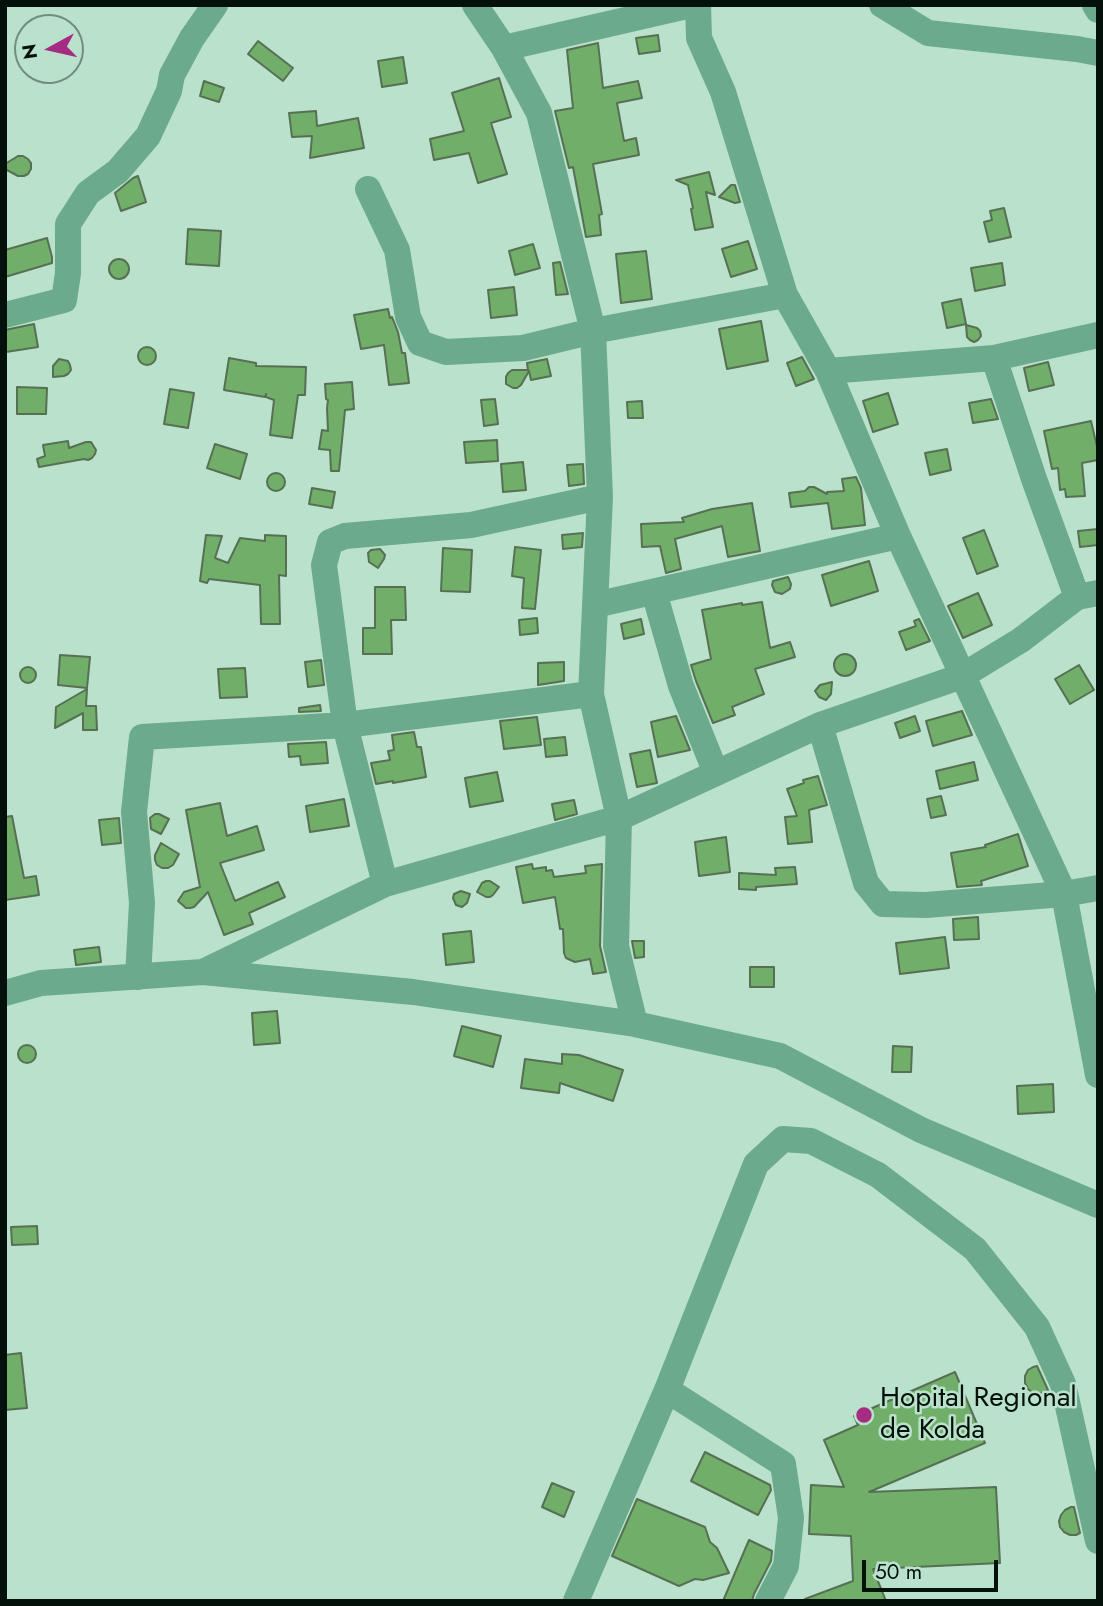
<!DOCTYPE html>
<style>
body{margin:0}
#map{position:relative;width:1103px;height:1606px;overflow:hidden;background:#b9e1cb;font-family:Jost,sans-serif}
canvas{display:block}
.frame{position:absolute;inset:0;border:7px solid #03110a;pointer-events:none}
.north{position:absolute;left:14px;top:14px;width:70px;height:70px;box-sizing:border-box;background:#b9e1cb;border:2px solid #708e7e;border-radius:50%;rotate:262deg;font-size:19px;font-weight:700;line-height:28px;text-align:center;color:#03110a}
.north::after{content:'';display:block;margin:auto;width:24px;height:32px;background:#a52c82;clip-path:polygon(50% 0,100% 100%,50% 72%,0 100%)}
.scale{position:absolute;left:862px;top:1560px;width:136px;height:32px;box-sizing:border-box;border:4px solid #03110a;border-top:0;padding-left:9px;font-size:21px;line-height:24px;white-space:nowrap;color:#03110a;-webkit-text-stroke:5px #b9e1cb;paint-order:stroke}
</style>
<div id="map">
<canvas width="1103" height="1606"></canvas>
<div class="frame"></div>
<div class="north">N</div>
<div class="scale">50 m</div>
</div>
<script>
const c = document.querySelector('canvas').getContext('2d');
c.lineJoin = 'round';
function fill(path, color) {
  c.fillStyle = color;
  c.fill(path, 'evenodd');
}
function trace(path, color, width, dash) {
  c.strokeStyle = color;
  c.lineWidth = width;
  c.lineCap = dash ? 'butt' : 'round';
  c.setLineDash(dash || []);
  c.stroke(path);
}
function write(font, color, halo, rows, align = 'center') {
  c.font = font + ' Jost,sans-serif';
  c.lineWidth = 5;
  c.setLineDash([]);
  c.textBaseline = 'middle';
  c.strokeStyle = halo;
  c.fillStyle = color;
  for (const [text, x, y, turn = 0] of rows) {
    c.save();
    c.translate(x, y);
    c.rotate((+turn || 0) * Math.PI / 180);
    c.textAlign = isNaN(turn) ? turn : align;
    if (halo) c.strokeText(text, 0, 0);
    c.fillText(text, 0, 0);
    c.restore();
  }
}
const building = new Path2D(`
 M658,35L660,51L639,54L636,38Z
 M258,41L293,68L283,81L248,54Z
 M598,43L603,88L638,81L642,98L617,103L624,141L636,138L639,155L593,164L602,214L599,215L601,235L586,237L573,167L569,168L555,111L573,108L567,50Z
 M403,57L407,83L382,87L378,61Z
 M499,78L511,117L491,123L507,174L478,183L469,153L434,160L430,139L464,131L452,93Z
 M204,81L224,88L219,102L200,96Z
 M316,111L317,126L358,118L364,148L310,158L312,136L292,137L289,113Z
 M18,156H23L28,159L31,163V169L28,174L24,176H18L5,169V164Z
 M709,172L715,195L706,192L713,227L695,230L691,209L693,208L688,185L676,180Z
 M138,176L146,202L121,211L115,193L133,178Z
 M731,185H735L740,202L735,203L719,197Z
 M1004,208L1011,237L989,242L984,222L992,220L990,211Z
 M188,229L221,231L219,266L186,264Z
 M47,238L52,257V263L5,277V250Z
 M748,241L757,269L731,277L722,249Z
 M533,244L540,268L515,275L509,251Z
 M646,251L652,299L621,303L616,254Z
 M109 269a10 10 0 1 1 20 0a10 10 0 1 1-20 0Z
 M560,262L568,294L556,295L553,263Z
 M1002,263L1005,285L975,291L971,268Z
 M514,287L517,315L491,318L488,290Z
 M961,299L966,324L947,328L942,303Z
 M388,309L390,318L392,317L398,332L402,353H405L409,383L389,385L384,345L361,349L354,315Z
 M761,321L768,361L727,369L719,329Z
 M34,324L38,347L6,352L5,330Z
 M966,325L977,328L980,331L981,336L978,340L974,342L970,340L967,337Z
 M138 356a9 9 0 1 1 18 0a9 9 0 1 1-18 0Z
 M802,357L814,379L796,386L787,363Z
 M229,358L256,363V366L306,367L305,395H298L292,438L270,435L274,400L266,397V394L265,397L224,390Z
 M59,359L68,361L70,365L71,370L68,374L64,376L53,377V366Z
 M547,359L551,376L531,380L529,371L521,385L517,388H513L506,384V377L508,373L512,370H528L527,363Z
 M1048,362L1054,385L1029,391L1024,368Z
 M352,382L354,409L345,410L339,471H331L330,450L319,449L322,430L328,431L327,408L328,400L326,399L325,384Z
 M17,387L47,388L46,414H17Z
 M170,389L194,393L188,428L164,424Z
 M888,393L898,424L873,432L863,401Z
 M495,399L498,424L484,426L481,400Z
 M991,399L998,419L973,423L969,403Z
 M642,401L643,418H628L627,402Z
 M1091,421L1098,451V460L1082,463L1085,496L1066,497L1065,489L1060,490L1058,468L1052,469L1044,431Z
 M497,440L498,461L466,463L464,442Z
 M68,441L69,448L86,442H91L96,450L95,454L92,458L88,460L84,459L39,467L37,459L45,456L43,445Z
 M215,444L247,454L240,479L207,468Z
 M947,449L951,470L930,475L925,453Z
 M523,462L526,490L503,492L501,464Z
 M583,464L584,484L569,486L567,465Z
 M267 482a9 9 0 1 1 18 0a9 9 0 1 1-18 0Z
 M856,477L861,488L865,525L832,529L828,503L791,507L789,493L805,491L809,487H814L827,494V492L844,491L842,479Z
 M312,488L335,492L332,508L309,504Z
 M752,503L760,551L728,557L722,526L675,539L681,569L666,573L660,546L642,547L641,524L684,522L682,518L712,509Z
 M1098,529V545L1080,547L1078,531Z
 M984,530L998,566L977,574L963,538Z
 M583,533L582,547L563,549L562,535Z
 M206,535L222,536L215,558L228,563L240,538L265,541V535L286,536V576L279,575L280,624H261L260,585L209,579L207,583L200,581Z
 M515,547L541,550L535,609L522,608L524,578L512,576Z
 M443,548L472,550L470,592L441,591Z
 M380,549L385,555L384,559L378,568L369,562L368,553L371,550Z
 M869,561L878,591L831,606L822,575Z
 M788,577L791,584L790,589L782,594L775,592L772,585L773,581Z
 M375,587H405L406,620H391L392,654H363V628H375Z
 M978,593L992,625L963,638L948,606Z
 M762,602L770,648L790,642L795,657L755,669L764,694L732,707L735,715L713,723L696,681L691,665L711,659L702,610L742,603V605Z
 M537,618L538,633L520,635L519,620Z
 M641,619L644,634L624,639L621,624Z
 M919,619L930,641L906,650L899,632L916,626L914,621Z
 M834 665a11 11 0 1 1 22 0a11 11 0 1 1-22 0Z
 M60,655L90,657L87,688L58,685Z
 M321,660L324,685L308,687L305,662Z
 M564,662V681L538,685V663Z
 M1079,665L1094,690L1070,704L1055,679Z
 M20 675a8 8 0 1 1 16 0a8 8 0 1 1-16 0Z
 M245,668L247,697L220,698L218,669Z
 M832,682L831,694L826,700L819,697L815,691L820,685Z
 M87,689L86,706H96L97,730H83V713L55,728L56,707Z
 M320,705L321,711L299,712V708Z
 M962,711L972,735L933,746L926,721Z
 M676,716L690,750L658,757L651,722Z
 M915,716L920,731L900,738L895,723Z
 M537,717L541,745L504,749L500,721Z
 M414,732L417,747H421L426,777L393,783V781L376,784L371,763L390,760L388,751L394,750L392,735Z
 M565,737L567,755L546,757L544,739Z
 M326,742L328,763L301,765L300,756L289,757L288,744Z
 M650,750L657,783L637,787L630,754Z
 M974,762L978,780L940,789L936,771Z
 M497,772L503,801L470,807L465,778Z
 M818,776L827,805L809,810L812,842L788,844L785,817L797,816L787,789L804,783L803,780Z
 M941,796L946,815L931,818L927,799Z
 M344,799L349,826L310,832L306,806Z
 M574,800L577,814L555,820L552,804Z
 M220,803L227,836L257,826L264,850L220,863L235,901L278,882L285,897L249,913L253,924L224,935L208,892L194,907L190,908H186L178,901L184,892L200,887L186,810Z
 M155,814H159L169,819L161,834L151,829L150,818Z
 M12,816L24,878L36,876L39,895L5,900V817Z
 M119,818L121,843L102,845L99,820Z
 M1018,834L1028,866L981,881L982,885L957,887L951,853L986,847L985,845Z
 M726,837L730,872L699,876L695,842Z
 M161,843L179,854L173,865L168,868H162L157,865L155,860V855Z
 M532,864L533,869L546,867V871L552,870L554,877L586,873L585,866L602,864L600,946L606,972L593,974L590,959L575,962L566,958L564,953L563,929H560L555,897L523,903L516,867Z
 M795,867L797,884L756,887V890L739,889V873L776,875L775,868Z
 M486,881H490L499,887L493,895L490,897H486L477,892L482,883Z
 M461,891L470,894L467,903L462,907L456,905L453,898L454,894Z
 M978,917L979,939L954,940L953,919Z
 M471,931L474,962L446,965L443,934Z
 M945,937L949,968L900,974L896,943Z
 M632,941H644V957L635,958Z
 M99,947L101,962L76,965L74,950Z
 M750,967H774V987H750Z
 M277,1011L280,1043L254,1045L252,1013Z
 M462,1026L501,1036L493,1067L454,1056Z
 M18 1054a9 9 0 1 1 18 0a9 9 0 1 1-18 0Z
 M893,1046L912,1047L911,1072H892Z
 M562,1054L579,1055L623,1070L613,1101L560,1083L559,1093L521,1088L525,1059L562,1064Z
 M1053,1084L1054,1112L1018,1114L1017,1086Z
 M37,1226L38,1244L12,1245L11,1227Z
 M21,1353L27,1408L5,1410V1355Z
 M1037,1366L1048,1390L1039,1394L1033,1393L1028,1389L1025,1383V1376L1028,1370L1033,1367Z
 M955,1372L985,1443L869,1492L996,1487L1000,1563L873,1569L886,1601H805V1599L853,1581L851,1536L809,1534L811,1485L844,1487L824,1440L858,1425L854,1416Z
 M705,1452L770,1485L771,1490L758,1515L691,1481Z
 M552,1483L574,1492L564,1517L542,1507Z
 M637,1499L705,1527L710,1542L717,1548L729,1573L703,1580L695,1579L679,1586L612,1556Z
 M1071,1507H1074L1080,1533L1076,1535H1070L1064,1532L1060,1527L1059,1521L1061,1515L1065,1510Z
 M749,1540L772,1551L771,1561L754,1594L752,1601H723Z`);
const minor = new Path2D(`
 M475,5L504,48L539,113L593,331L600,497L591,694L619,818L616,946L635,1024
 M698,5L699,38L723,92L785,295L828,371L898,536L1064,894L1098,1075
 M882,5L928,33L1077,49L1098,53
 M1095,5L1098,10
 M504,48L691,5
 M368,189L397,250L408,317L420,343L446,352L523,348L593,331L785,295
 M5,315L64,300L68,273V224L88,193L118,171L148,136L169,91L172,75L192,38L215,5
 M994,358L1034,479L1077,597
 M828,371L994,358L1098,335
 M654,592L681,686L716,773
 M595,605L898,536
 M820,725L866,883L883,904L926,905L1064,894L1098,888
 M385,884L345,725L324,565L330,542L345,536L471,525L600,497
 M203,972L385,884L619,818L820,725L962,676L1021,640L1077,597L1098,593
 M138,977L142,903L134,812L142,737L345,725L591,694
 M5,993L41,983L203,972L413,992L635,1024L780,1056L921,1130L1098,1205
 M667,1390L783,1464L791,1518L786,1566L768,1601
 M576,1601L667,1390L756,1164L783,1139L811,1141L878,1175L975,1249L1037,1327L1063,1384L1098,1541`);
const markers = [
 [864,1415,9,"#a52c82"]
];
const poiNames = [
 ["Hopital Regional",880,1399],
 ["de Kolda",880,1431]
];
fill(building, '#71ae6a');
trace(building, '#577054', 2);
trace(minor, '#6caa8c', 26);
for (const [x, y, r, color] of markers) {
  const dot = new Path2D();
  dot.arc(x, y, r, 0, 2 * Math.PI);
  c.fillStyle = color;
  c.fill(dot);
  trace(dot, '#b9e1cb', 2.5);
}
write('28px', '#03110a', '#b9e1cb', poiNames, 'left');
</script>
